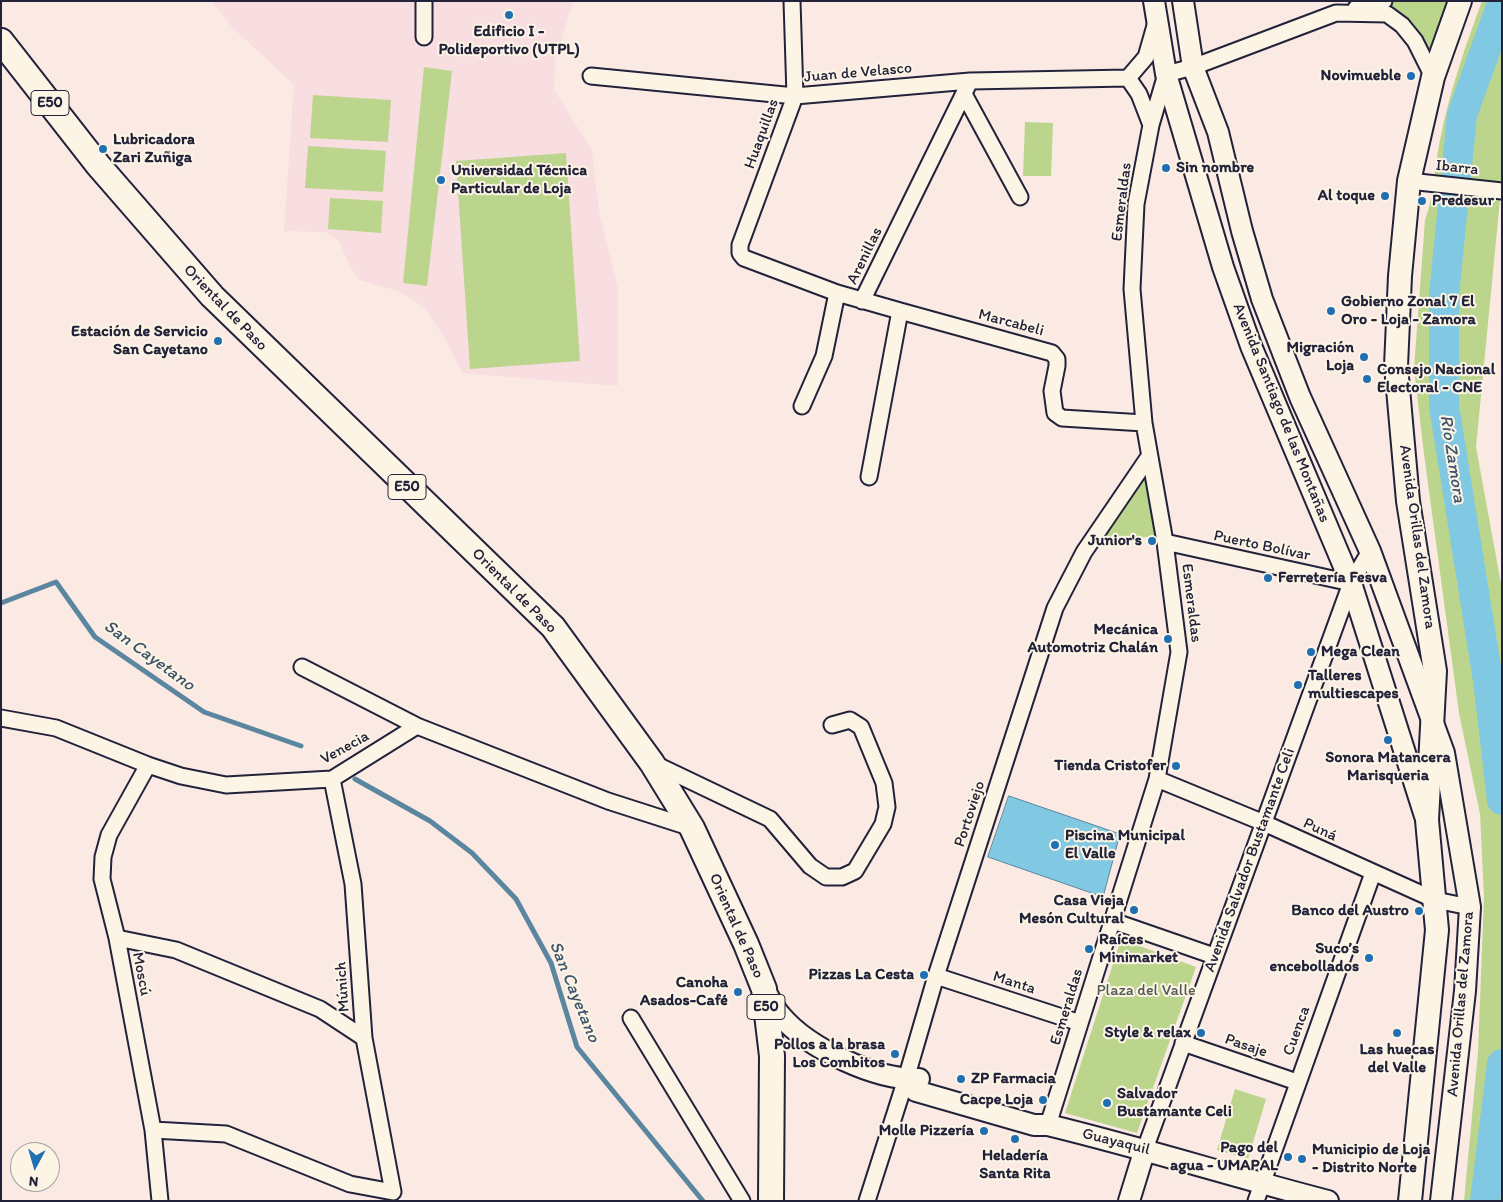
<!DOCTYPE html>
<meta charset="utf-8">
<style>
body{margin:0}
#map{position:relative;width:1503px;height:1202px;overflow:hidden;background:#faeae3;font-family:Itim,sans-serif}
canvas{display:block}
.frame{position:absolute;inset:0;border:2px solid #22223b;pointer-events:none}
.north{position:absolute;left:10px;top:1142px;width:50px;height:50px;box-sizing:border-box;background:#fcf5e5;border:1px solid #a5a1a1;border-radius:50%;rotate:186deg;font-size:14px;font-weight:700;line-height:20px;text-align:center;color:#22223b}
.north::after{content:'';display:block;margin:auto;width:18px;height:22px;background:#1f6fb2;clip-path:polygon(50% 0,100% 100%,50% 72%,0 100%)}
</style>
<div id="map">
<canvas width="1503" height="1202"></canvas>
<div class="frame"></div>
<div class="north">N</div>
</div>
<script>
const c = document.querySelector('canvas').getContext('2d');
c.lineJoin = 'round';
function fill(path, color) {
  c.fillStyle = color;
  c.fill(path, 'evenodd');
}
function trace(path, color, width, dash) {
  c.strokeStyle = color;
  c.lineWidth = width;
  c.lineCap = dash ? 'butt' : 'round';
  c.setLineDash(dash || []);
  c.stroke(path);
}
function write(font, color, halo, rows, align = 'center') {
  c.font = font + ' Itim,sans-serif';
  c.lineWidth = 4;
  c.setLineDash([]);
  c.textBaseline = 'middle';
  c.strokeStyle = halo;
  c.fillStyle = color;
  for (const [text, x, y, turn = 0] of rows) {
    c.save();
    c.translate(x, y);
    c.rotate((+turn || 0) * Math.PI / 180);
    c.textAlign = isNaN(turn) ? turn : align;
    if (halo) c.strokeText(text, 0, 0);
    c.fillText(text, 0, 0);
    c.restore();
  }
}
const built = new Path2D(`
 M212,1H573L555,60L554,90L592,150L599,211L618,289V386L462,373L446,340L424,307L398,291L359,280L349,264L339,241L325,232L284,231L294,85L231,26Z`);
const green = new Path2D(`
 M1384,1H1460L1433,77L1402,25Z
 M1482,1H1502V179L1476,447L1502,589V1201H1464L1478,1052L1484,897L1480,814L1459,713L1424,454L1414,369L1425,220C1434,196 1434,171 1439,145C1448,96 1465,47 1482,1Z
 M424,67L452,71L427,286L403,283Z
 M313,95L391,100L388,142L310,138Z
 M1025,122L1053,123L1051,176H1023Z
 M308,146L386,151L383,192L305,188Z
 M566,153L580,361L470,369L456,161Z
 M330,198L383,201L381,233L328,229Z
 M1148,458L1163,535L1090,544Z
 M1121,939L1196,967L1137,1133L1065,1113Z
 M1235,1089L1266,1099L1248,1159L1217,1150Z`);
const water = new Path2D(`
 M1009,796L1120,834L1103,897L988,857Z`);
const stream = new Path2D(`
 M1,603L56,582L95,637L204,712L301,746
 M355,779L430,821L472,853L516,899L551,963L577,1047L703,1201`);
const river = new Path2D(`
 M1502,4L1462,115L1444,295V406L1488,680L1502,800
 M1485,1201L1502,1064`);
const minor = new Path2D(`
 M792,1L795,96L740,245V253L744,258L837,293L900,311L869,477
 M1356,8L1384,1
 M424,37V1
 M591,76L795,96L970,81L1128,78L1146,57L1156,22
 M1128,78L1139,94L1151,125
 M964,94L1020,197
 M1409,181L1502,191
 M862,301L970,81
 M900,311L1052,353L1057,359V366L1052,391L1055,413L1062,418L1144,423
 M802,406L824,356L837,293
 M1165,542L1351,583
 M302,667L417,726
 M1,718L56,728L148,765L181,776L226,785L332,779L417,726L608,801L692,828
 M655,764L770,819L810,866L826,877H842L855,871L883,824L887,807L884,783L861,727L850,720L832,725
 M148,765L109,835L103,857L102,879L117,938L153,1130L160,1201
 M1157,779L1264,823L1435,900L1470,907
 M1113,921L1214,956
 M117,938L176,950L320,1009L364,1038
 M936,976L1080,1023
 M631,1018L742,1201
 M1183,1043L1297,1082
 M1048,1125L1157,779L1179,652L1165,542L1144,423L1132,289L1136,204L1151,125L1166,74L1193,67L1336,13L1387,14L1402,25L1415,41L1433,77
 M153,1130L226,1134L350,1184L393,1192L364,1038L353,884L332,779
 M1145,1149L1351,583L1370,551
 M867,1201L906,1079L936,976L1055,608L1084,552L1148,458
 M1256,1201L1373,873`);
const secondary = new Path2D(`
 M1154,1L1166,74L1223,267L1251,346L1351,583L1425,816
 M1183,1L1193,67L1218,132L1242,231L1262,299L1300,397L1370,551L1444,753L1470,907L1465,991L1441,1201
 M764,990C770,998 774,1009 781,1016C809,1049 876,1080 919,1079
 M906,1079L916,1091L1034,1125H1048C1143,1148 1235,1177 1328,1201
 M1129,1201L1145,1149`);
const primary = new Path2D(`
 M1410,1201L1437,930L1427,820L1435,671L1408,501L1396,366L1400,276L1409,181L1433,77L1460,1`);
const trunk = new Path2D(`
 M1,41L98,165L212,296L553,627L652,763L692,828L746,944L764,989L772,1056L771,1201`);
const markers = [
 [509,15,5,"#1f6fb2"],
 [1411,76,5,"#1f6fb2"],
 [103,149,5,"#1f6fb2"],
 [1166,168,5,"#1f6fb2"],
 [441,180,5,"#1f6fb2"],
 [1385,196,5,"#1f6fb2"],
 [1422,201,5,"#1f6fb2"],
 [1331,311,5,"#1f6fb2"],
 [218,341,5,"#1f6fb2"],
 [1364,357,5,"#1f6fb2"],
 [1367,379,5,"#1f6fb2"],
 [1152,541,5,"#1f6fb2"],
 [1268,578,5,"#1f6fb2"],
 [1168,639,5,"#1f6fb2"],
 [1311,652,5,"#1f6fb2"],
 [1298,685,5,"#1f6fb2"],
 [1388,740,5,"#1f6fb2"],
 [1176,766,5,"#1f6fb2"],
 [1055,845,5,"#1f6fb2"],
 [1134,910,5,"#1f6fb2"],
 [1419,911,5,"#1f6fb2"],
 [1089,949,5,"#1f6fb2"],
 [1369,958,5,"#1f6fb2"],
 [924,975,5,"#1f6fb2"],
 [738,992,5,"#1f6fb2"],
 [1201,1033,5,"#1f6fb2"],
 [1397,1033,5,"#1f6fb2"],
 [895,1054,5,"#1f6fb2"],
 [961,1079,5,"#1f6fb2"],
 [1043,1100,5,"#1f6fb2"],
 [1107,1103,5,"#1f6fb2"],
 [984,1131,5,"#1f6fb2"],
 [1015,1139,5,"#1f6fb2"],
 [1288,1157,5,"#1f6fb2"],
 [1302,1159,5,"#1f6fb2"]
];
const shields = [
 [50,103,38],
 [407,487,38],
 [766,1007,38]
];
const shieldNames = [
 ["E50",50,103],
 ["E50",407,487],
 ["E50",766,1007]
];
const poiNames = [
 ["Edificio I -",509,32,"center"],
 ["Polideportivo (UTPL)",509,50,"center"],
 ["Novimueble",1401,76],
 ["Lubricadora",113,140,"left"],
 ["Zari Zuñiga",113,158,"left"],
 ["Sin nombre",1176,168,"left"],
 ["Universidad Técnica",451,171,"left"],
 ["Particular de Loja",451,189,"left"],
 ["Al toque",1375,196],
 ["Predesur",1432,201,"left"],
 ["Gobierno Zonal 7 El",1341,302,"left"],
 ["Oro - Loja - Zamora",1341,320,"left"],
 ["Estación de Servicio",208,332],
 ["San Cayetano",208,350],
 ["Migración",1354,348],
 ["Loja",1354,366],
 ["Consejo Nacional",1377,370,"left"],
 ["Electoral - CNE",1377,388,"left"],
 ["Junior's",1142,541],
 ["Ferretería Fesva",1278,578,"left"],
 ["Mecánica",1158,630],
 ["Automotriz Chalán",1158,648],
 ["Mega Clean",1321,652,"left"],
 ["Talleres",1308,676,"left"],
 ["multiescapes",1308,694,"left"],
 ["Sonora Matancera",1388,758,"center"],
 ["Marisqueria",1388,776,"center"],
 ["Tienda Cristofer",1166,766],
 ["Piscina Municipal",1065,836,"left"],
 ["El Valle",1065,854,"left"],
 ["Casa Vieja",1124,901],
 ["Mesón Cultural",1124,919],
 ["Banco del Austro",1409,911],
 ["Raíces",1099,940,"left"],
 ["Minimarket",1099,958,"left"],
 ["Suco’s",1359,949],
 ["encebollados",1359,967],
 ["Pizzas La Cesta",914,975],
 ["Canoha",728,983],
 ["Asados-Café",728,1001],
 ["Style & relax",1191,1033],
 ["Pollos a la brasa",885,1045],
 ["Los Combitos",885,1063],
 ["Las huecas",1397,1050,"center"],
 ["del Valle",1397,1068,"center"],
 ["ZP Farmacia",971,1079,"left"],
 ["Salvador",1117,1094,"left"],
 ["Bustamante Celi",1117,1112,"left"],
 ["Cacpe Loja",1033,1100],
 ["Molle Pizzería",974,1131],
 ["Pago del",1278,1148],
 ["agua - UMAPAL",1278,1166],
 ["Municipio de Loja",1312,1150,"left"],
 ["- Distrito Norte",1312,1168,"left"],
 ["Heladería",1015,1156,"center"],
 ["Santa Rita",1015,1174,"center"]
];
const streetNames = [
 ["Juan de Velasco",858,73,-5],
 ["Huaquillas",762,134,-70],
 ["Ibarra",1457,168,6],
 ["Esmeraldas",1122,202,-83],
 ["Arenillas",865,256,-64],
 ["Oriental de Paso",225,308,46],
 ["Marcabeli",1011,323,15],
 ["Avenida Santiago de las Montañas",1281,413,68],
 ["Avenida Orillas del Zamora",1417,537,82],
 ["Puerto Bolívar",1262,546,12],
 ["Oriental de Paso",514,591,45],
 ["Esmeraldas",1191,603,83],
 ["Venecia",345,748,-29],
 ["Portoviejo",970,814,-72],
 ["Puná",1320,830,25],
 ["Avenida Salvador Bustamante Celi",1250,860,-70],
 ["Oriental de Paso",736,926,66],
 ["Moscú",141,974,79],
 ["Manta",1014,983,18],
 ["Múnich",343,987,-94],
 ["Avenida Orillas del Zamora",1461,1004,-85],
 ["Esmeraldas",1067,1007,-73],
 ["Cuenca",1297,1031,-70],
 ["Pasaje",1246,1046,19],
 ["Guayaquil",1116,1142,14]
];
const parkNames = [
 ["Plaza del Valle",1146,991]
];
const waterNames = [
 ["Río Zamora",1452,459,81],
 ["San Cayetano",149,656,36],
 ["San Cayetano",574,992,68]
];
fill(built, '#f8dde1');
fill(green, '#bbd58d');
fill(water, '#81c8e2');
trace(water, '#5b869f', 1);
trace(stream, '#5b869f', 5);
trace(river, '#81c8e2', 30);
trace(minor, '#22223b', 19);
trace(secondary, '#22223b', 24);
trace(primary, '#22223b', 26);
trace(trunk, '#22223b', 28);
trace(minor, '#fcf5e5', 15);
trace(secondary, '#fcf5e5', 20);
trace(primary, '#fcf5e5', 22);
trace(trunk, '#fcf5e5', 24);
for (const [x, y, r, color] of markers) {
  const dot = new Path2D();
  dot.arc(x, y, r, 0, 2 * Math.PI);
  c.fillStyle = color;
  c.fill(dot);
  trace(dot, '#fcf5e5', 2);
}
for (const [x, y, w] of shields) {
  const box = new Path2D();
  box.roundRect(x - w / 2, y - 12.5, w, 25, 4);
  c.fillStyle = '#fcf5e5';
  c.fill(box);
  trace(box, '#22223b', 1);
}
write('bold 15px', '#22223b', null, shieldNames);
write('bold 16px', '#22223b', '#fcf5e5', poiNames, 'right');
write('16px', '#22223b', '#fcf5e5', streetNames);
write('16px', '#505854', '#fcf5e5', parkNames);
write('italic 18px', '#3e546d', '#fcf5e5', waterNames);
</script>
